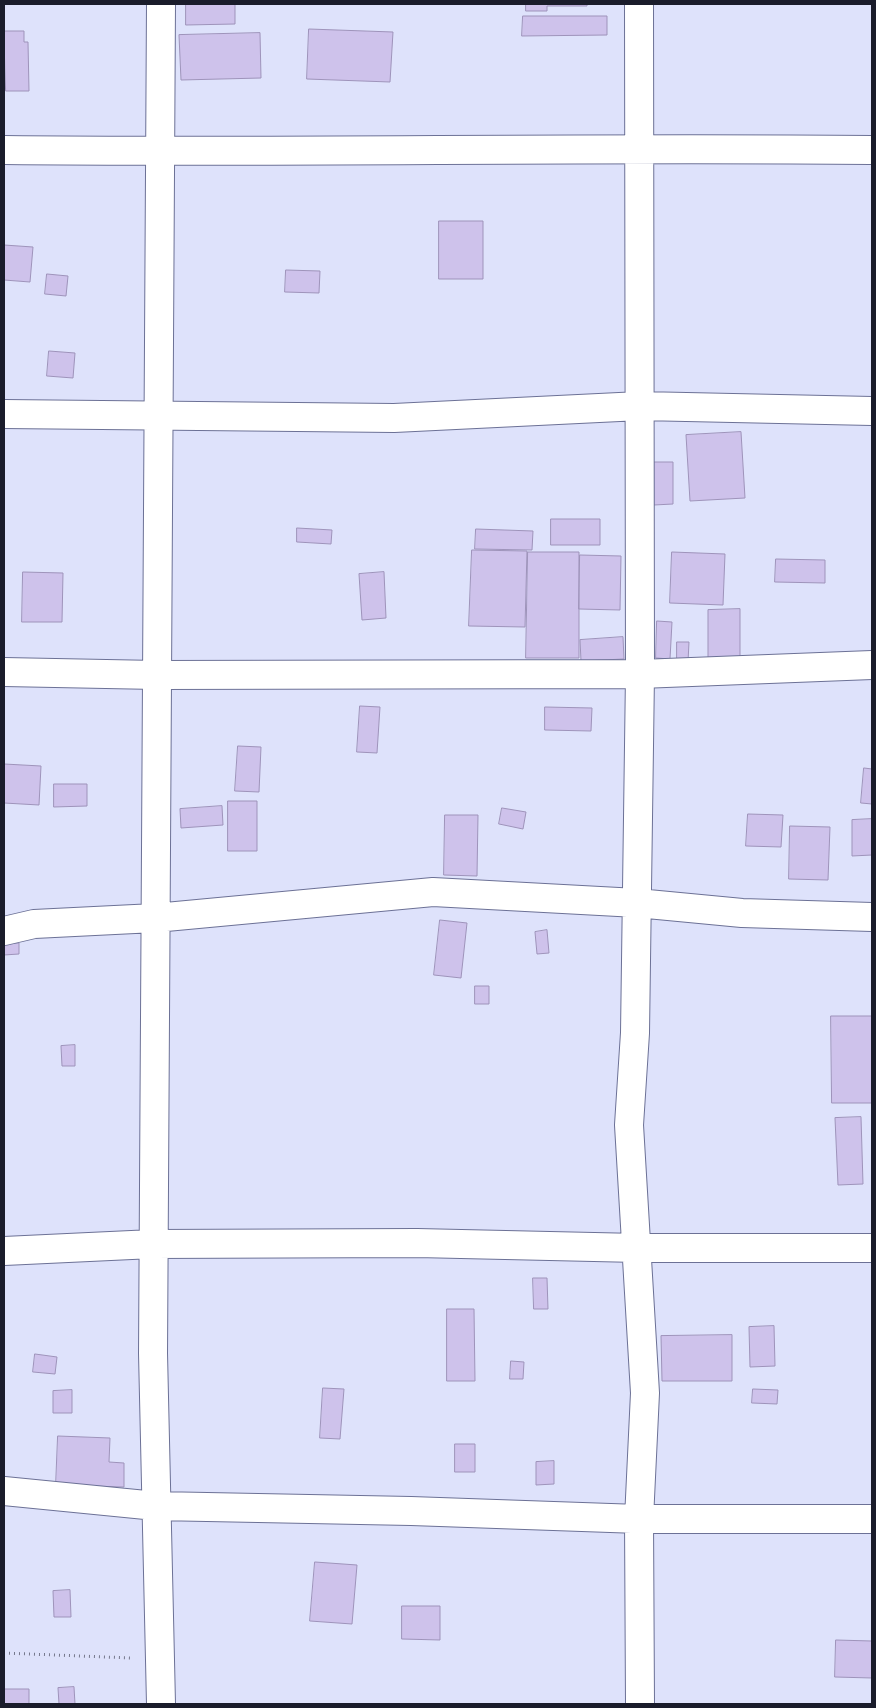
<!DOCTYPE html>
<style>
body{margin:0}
#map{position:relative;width:876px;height:1708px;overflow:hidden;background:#dee2fb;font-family:"Work Sans",sans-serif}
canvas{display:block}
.frame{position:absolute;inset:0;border:5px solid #1a1c2b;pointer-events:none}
</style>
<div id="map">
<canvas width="876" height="1708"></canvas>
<div class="frame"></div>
</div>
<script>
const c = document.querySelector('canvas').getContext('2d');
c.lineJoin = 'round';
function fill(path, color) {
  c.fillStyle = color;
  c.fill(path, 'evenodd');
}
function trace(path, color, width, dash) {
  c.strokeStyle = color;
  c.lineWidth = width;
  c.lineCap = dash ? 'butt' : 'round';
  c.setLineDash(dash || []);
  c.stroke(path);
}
const building = new Path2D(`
 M186,4H235V24L186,25Z
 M526,4H587V6H547V11H526Z
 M523,16H607V35L522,36Z
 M309,29L393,32L390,82L307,79Z
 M4,31H24V42H28L29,91H6Z
 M260,33L261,78L181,80L179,35Z
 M439,221H483V279H439Z
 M4,245L33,247L30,282L4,280Z
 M286,270L320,271L319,293L285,292Z
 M47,274L68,276L66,296L45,294Z
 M49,351L75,353L73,378L47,376Z
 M741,432L745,498L690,501L686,435Z
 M654,462H673V504L654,505Z
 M551,519H600V545H551Z
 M297,528L332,530L331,544L297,542Z
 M476,529L533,531L532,550L475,549Z
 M472,550L527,551L525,627L469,626Z
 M528,552H579V658H526Z
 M672,552L725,554L723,605L670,603Z
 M580,555L621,556L620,610L579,609Z
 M776,559L825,560V583L775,582Z
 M23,572L63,573L62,622H22Z
 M384,572L386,618L362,620L359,574Z
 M740,609V657L708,658V610Z
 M657,621L672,622L670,659L656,658Z
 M623,637L624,659L581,661L580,640Z
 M677,642H689L688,662H677Z
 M360,706L380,707L377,753L357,752Z
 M545,707L592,708L591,731L545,730Z
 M238,746L261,747L259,792L235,791Z
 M4,764L41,766L39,805L4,803Z
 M864,768L872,769V804L861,803Z
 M54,784H87V806L54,807Z
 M228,801H257V851H228Z
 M222,806L223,825L181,828L180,809Z
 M502,808L526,812L523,829L499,824Z
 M748,814L783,815L781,847L746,846Z
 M445,815H478L477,876L444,875Z
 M872,819V855L852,856V820Z
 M790,826L830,827L828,880L789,879Z
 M440,920L467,923L461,978L434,975Z
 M547,930L549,953L537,954L535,932Z
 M4,943H19V954L4,955Z
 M475,986H489V1004H475Z
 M831,1016H872V1103H832Z
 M75,1045V1066H62L61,1046Z
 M861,1117L863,1184L838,1185L835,1118Z
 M533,1278H547L548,1309H534Z
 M447,1309H474L475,1381H447Z
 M774,1326L775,1366L750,1367L749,1327Z
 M732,1335V1381H662L661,1336Z
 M35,1354L57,1357L55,1374L33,1372Z
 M511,1361L524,1362L523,1379H510Z
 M323,1388L344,1389L340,1439L320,1438Z
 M753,1389L778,1390L777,1404L752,1403Z
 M72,1390V1413H53V1391Z
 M58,1436L110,1438L109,1462L124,1463V1487L56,1485Z
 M455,1444H475V1472H455Z
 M554,1461V1484L536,1485V1462Z
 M315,1562L357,1565L352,1624L310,1621Z
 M70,1590L71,1617H54L53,1591Z
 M402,1606H440V1640L402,1639Z
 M836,1640L872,1641V1678L835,1677Z
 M74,1687L75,1704H59L58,1688Z
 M4,1689H29V1704H4Z`);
const path = new Path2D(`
 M4,1653L131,1658`);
const minor = new Path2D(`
 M639,4L640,674L635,1033L629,1125L645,1393L639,1519L640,1704
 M4,150C293,153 583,147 872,150
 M4,414L394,418L640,406L872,411
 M4,672L157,675L640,674L872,665
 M4,931L34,924L155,918L433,892L637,903L742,913L872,917
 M4,1251L153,1244L417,1243L638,1248H872
 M4,1491L156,1506L411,1511L639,1519H872
 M161,1704L153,1353L161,4`);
fill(building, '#cec2eb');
trace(building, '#9e93ba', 1);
trace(minor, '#6c7196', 30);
trace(path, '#74778b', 3, [1, 4]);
trace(minor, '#fff', 28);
</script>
